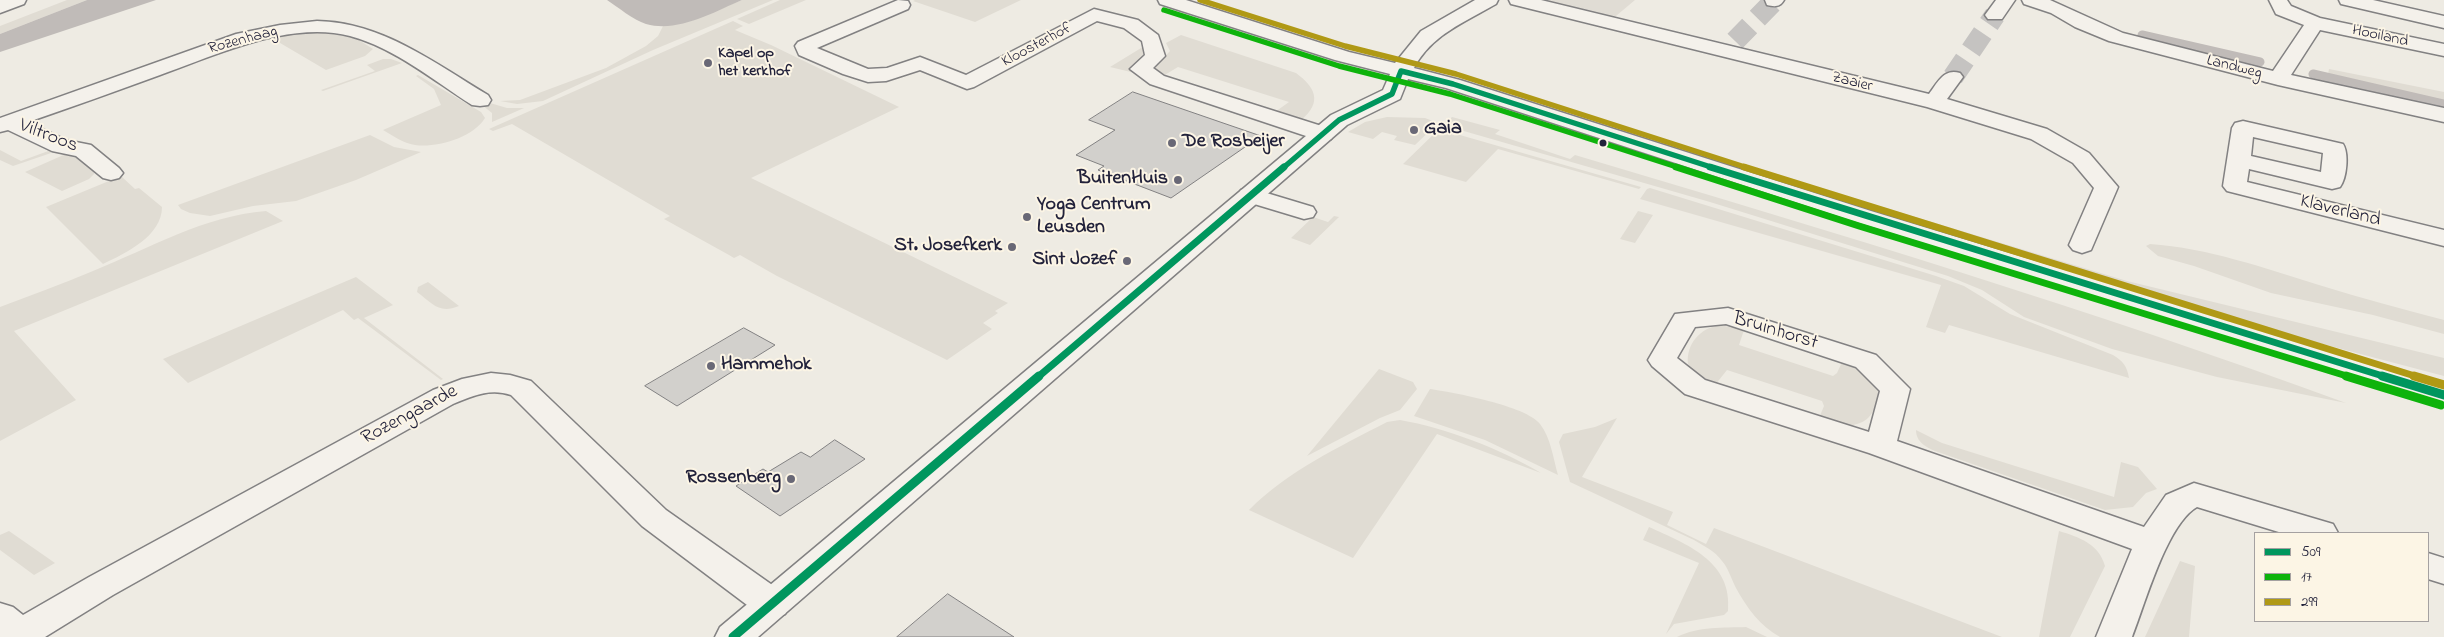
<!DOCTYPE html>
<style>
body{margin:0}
#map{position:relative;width:2444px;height:637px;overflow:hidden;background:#eeebe3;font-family:"Indie Flower",sans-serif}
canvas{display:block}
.legend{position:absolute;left:2254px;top:532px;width:175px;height:90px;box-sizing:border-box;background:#fcf5e5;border:1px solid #a5a1a1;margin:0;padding:6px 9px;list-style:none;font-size:15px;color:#22223b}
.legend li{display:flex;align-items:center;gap:10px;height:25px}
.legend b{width:25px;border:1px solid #a5a1a1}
</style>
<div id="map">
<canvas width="2444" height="637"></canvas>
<ul class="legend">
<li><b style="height:6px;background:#00965e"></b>509</li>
<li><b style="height:6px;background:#0eb30c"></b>17</li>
<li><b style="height:6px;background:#b09915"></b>299</li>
</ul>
</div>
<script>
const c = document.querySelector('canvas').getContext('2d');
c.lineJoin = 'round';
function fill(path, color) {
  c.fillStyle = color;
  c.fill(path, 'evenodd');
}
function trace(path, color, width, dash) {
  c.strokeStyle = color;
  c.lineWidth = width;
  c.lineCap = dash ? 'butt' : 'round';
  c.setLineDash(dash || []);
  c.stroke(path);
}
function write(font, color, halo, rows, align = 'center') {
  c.font = font + ' "Indie Flower",sans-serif';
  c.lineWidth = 4;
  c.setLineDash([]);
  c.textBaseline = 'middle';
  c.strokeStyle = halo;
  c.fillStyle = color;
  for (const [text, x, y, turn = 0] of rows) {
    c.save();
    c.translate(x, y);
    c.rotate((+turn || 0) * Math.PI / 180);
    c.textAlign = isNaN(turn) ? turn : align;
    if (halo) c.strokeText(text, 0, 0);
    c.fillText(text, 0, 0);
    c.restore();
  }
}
const built = new Path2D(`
 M1530,0H1635L1610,21Z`);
const green = new Path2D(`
 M67,0H87L0,34V26Z
 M742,0H773L653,50L543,101L517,104L500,101L520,100L606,68L646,46L658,36L663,26L691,21Z
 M780,0H806L749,24L737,19Z
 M915,0H1021L975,22L913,1Z
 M733,21L743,26L735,30L771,45L899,107L751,178L1008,303L995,311L998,313L983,323L992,329L947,360L777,276L740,255L734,258L729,255L664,219L670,216L512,124L493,131L489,129Z
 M328,32L354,37L373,49L365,56L326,70L275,40L267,38L283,33Z
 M1181,35L1296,73C1315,87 1323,102 1301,120L1275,112L1289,102L1178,67L1163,76L1154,70L1155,67L1170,51L1166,43Z
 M1146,45V54L1134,64L1135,73L1110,67Z
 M383,59H391L402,63L323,91L321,90L375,71L367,65Z
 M2329,69L2444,92V108L2339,83L2328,74Z
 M418,75L481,112L485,118C473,138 436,148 415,145C403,143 393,136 383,130L441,105L434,89L416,76Z
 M490,103L507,108H524L492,122V113L482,105Z
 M1387,117L1425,118L1438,123L1415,145L1394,140L1397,136L1382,132L1373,139L1348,132L1365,122Z
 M1452,117L1500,130L1495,134L1570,159L1575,155C1834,232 2093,310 2346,403L2217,377L2112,349L2024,317L1982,290L1948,276L1710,202L1443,125Z
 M1439,129L1641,187L1639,189L1498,149L1466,182L1403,164Z
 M370,135L394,147L421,152L356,180L296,201L253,206L210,216L190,213L181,209L178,205Z
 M0,150L21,161L51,150V153L13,166L0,160Z
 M68,153H72L94,171V174L89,179L62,191L25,172Z
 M121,176L135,189L139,188L162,207C162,236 126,253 103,264L46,207Z
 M1650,188L1936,276L1964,286L2010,314L2113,355C2123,361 2127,366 2129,378L1949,325L1945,333L1926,327L1941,285L1640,199L1647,189Z
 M1866,202L2127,281L2444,358V376L2201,312L1862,208Z
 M266,211L283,221L14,331L76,400L0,441V307C31,295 62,284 93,271C150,248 204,216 266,211Z
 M1638,211L1653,215L1635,243L1620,239Z
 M1334,216L1339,217L1310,245L1291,238L1313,217L1328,222Z
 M2150,244C2208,248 2264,268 2319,285C2361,298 2402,309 2444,320V334L2373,315L2271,293L2194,266L2158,256L2146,246Z
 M356,277L393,305L364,318L443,379L441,380L358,318L354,320L343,310L188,383L163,359Z
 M428,282L459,306C439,314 433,304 417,292L418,287Z
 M1720,325L1744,330L1739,345L1833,376L1837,373L1842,362C1864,369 1890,383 1874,410C1870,417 1865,422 1857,424C1845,428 1830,421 1819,418L1824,406L1822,401L1727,370L1715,385L1700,378L1688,364C1686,344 1700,328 1720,325Z
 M1379,369L1413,382L1417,389L1400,410L1380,418L1307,456Z
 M1430,389C1452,392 1527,406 1540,424C1551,438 1553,458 1558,475L1485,440L1414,416Z
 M1617,418L1582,477L1673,512L1667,525L1706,544L1714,528L2002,637H1780C1760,626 1747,608 1736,588C1731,579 1729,569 1722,561C1715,551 1704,546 1694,540L1570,482L1559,442L1563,434L1595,427Z
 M1400,420C1446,428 1501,449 1541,473L1437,434L1353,558L1249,510C1288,471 1339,447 1387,422Z
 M1916,430L1942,443L2114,497L2121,462L2138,467L2157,489L2146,493L2133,507L2105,510L1935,451C1926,447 1916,442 1916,430Z
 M1649,527C1686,544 1733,561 1728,611L1724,615L1674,624L1666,634L1699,563L1643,540Z
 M9,531L55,563L34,575L0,550V535Z
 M2059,531C2079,537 2099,544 2105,566L2070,637H2039Z
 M2180,561L2195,566L2189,637H2145Z
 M1746,627L1767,637H1677C1699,626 1723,628 1746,627Z`);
const water = new Path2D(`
 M87,0H156L0,52V34Z
 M607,0H742C714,12 678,33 646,24C633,20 618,7 607,0Z`);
const stream = new Path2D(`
 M2142,35L2260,62
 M2313,74L2444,104`);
const building = new Path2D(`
 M1133,92L1226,124L1261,136L1171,198L1098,170L1104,166L1076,155L1115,130L1089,120Z
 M744,328L775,345L677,406L645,386Z
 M835,440L865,459L780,516L736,486L763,469L768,472L801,452L810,457Z
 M948,594L1014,637H897Z`);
const streetTunnel = new Path2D(`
 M1735,41L1774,1
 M1953,77L1995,15`);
const street = new Path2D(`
 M898,0L908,1L910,5L908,9L817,48L868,69L887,68L920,57L966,75L1094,9L1138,20L1158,35L1165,56L1153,68L1164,76L1331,129L1334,134L1331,139L1323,141L1315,139L1150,84L1130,69L1145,55L1142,41L1124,28L1097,21L974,87L967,89L920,70L886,81L868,82L843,74L799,55L795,46L798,42Z
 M1509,0H1541L1929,94C1938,82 1944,68 1960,73L1963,77L1947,99L2047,129L2089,153L2118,187L2091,250L2082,253L2073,250L2069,245L2094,188L2073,163L2031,139L1927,107L1511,4Z
 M1765,0H1784C1780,7 1775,7 1767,5Z
 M1996,0H2015L2002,19H1988L1985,15Z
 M2022,0H2050L2123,33L2273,71L2304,25L2276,14L2269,0H2287L2291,6L2320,18L2444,44V56L2320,30L2291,75L2444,108V122L2278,85L2109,41L2075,27L2051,13L2024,4Z
 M2339,0H2373L2444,16V28L2341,4Z
 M317,21C382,22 434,63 488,95L491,100L488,105L480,106L472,105C434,81 395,48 350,36C290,20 216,55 160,75C116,91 72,107 28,122L66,140L91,145L119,168L123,173L119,178L111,180L103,178L76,156L52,151L8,130L0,132V118L236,34L280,25Z
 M2243,121L2343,144C2349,153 2347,178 2340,187L2332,189L2249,169L2247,182L2444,230V246L2227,191L2223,186L2232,128L2235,123ZM2253,137L2323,153L2321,172L2251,156Z
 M1250,188L1313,207L1316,212L1313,217L1304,219L1241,200L1238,195L1241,190Z
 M1728,308L1876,355L1910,389L1897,441L2144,527L2166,495L2194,483L2333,524L2338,533H2282L2197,507C2167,524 2145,604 2132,637H2096L2132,549L1869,453L1685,394L1652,366L1648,360L1675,314ZM1726,324L1856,367L1880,391L1869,432L1705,380L1677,358L1695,327Z
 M491,373L510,375L531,381L666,510L785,594L790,604L785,614L772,618L759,614L642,526L511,395C490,388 472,396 453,404L113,595L45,637H0V603L13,607L23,615L89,577L433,390L462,379Z
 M2428,553L2444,558V584L2428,579Z`);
const secondary = new Path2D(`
 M0,0H26L24,4L0,13Z
 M1158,0H1186L1349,52L1395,63L1421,31L1475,0H1498L1496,4C1465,22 1431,35 1414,68L1460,80L1871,211L2444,385V405L1853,221L1446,88L1408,79L1400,99L1347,125L758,637H715L720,627L1331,115L1383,90L1390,74L1335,60L1160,4Z`);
const bus1Far2 = new Path2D(`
 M1401,71L1453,84L1714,168
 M1283,168L1339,120L1392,94L1401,71`);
const bus1Far1 = new Path2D(`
 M1710,167L2386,377
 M1038,377L1284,167`);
const bus1 = new Path2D(`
 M2382,376L2444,395
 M733,637L1039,376`);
const bus2Far2 = new Path2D(`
 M1164,10L1339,66L1450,94L1680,168`);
const bus2Far1 = new Path2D(`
 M1676,167L1859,226L2350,377`);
const bus2 = new Path2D(`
 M2346,376L2441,405`);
const bus3Far2 = new Path2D(`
 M1200,0L1345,46L1456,74L1748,168`);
const bus3Far1 = new Path2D(`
 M1744,167L2418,377`);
const bus3 = new Path2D(`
 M2414,376L2444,385`);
const markers = [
 [708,63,5,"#696876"],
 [1414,130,5,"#696876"],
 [1172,143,5,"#696876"],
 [1603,143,4.5,"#22223b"],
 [1178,180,5,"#696876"],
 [1027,217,5,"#696876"],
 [1012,247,5,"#696876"],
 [1127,261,5,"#696876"],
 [711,366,5,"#696876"],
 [791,479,5,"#696876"]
];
const farStreetnames = [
 ["Hooiland",2380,37,12],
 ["Rozenhaag",243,41,-15],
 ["Kloosterhof",1037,46,-28],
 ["Landweg",2234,68,14],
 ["Zaaier",1852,83,14]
];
const farPoinames = [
 ["Kapel op",718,54],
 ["het kerkhof",718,72]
];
const poiNames = [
 ["Gaia",1424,130],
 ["De Rosbeijer",1182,143],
 ["BuitenHuis",1168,180,"right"],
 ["Yoga Centrum",1037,206],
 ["Leusden",1037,229],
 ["St. Josefkerk",1002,247,"right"],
 ["Sint Jozef",1117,261,"right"],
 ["Hammehok",721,366],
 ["Rossenberg",781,479,"right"]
];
const streetNames = [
 ["Viltroos",48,137,21],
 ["Klaverland",2340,212,14],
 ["Bruinhorst",1775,332,17],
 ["Rozengaarde",410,416,-28]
];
fill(built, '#e0dcd4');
fill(green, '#e0dcd3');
fill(water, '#c0bbb8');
trace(stream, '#c0bbb8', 9);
fill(building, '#d2d0cc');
trace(building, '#828182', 1);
trace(streetTunnel, '#c5c3c1', 21, [21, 11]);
trace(street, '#828182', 3);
trace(secondary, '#828182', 3);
fill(street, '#f4f1eb');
fill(secondary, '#f4f1eb');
trace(bus1Far2, '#00965e', 5.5);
trace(bus1Far1, '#00965e', 7);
trace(bus1, '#00965e', 9);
trace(bus2Far2, '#0eb30c', 5.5);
trace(bus2Far1, '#0eb30c', 7);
trace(bus2, '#0eb30c', 9);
trace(bus3Far2, '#b09915', 5.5);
trace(bus3Far1, '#b09915', 7);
trace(bus3, '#b09915', 9);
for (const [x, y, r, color] of markers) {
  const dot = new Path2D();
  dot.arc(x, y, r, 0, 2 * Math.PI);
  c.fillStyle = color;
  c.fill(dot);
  trace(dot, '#fcf5e5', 2);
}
write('16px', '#22223b', '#fcf5e5', farStreetnames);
write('bold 16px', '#22223b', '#fcf5e5', farPoinames, 'left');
write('bold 20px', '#22223b', '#fcf5e5', poiNames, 'left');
write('20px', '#22223b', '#fcf5e5', streetNames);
</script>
